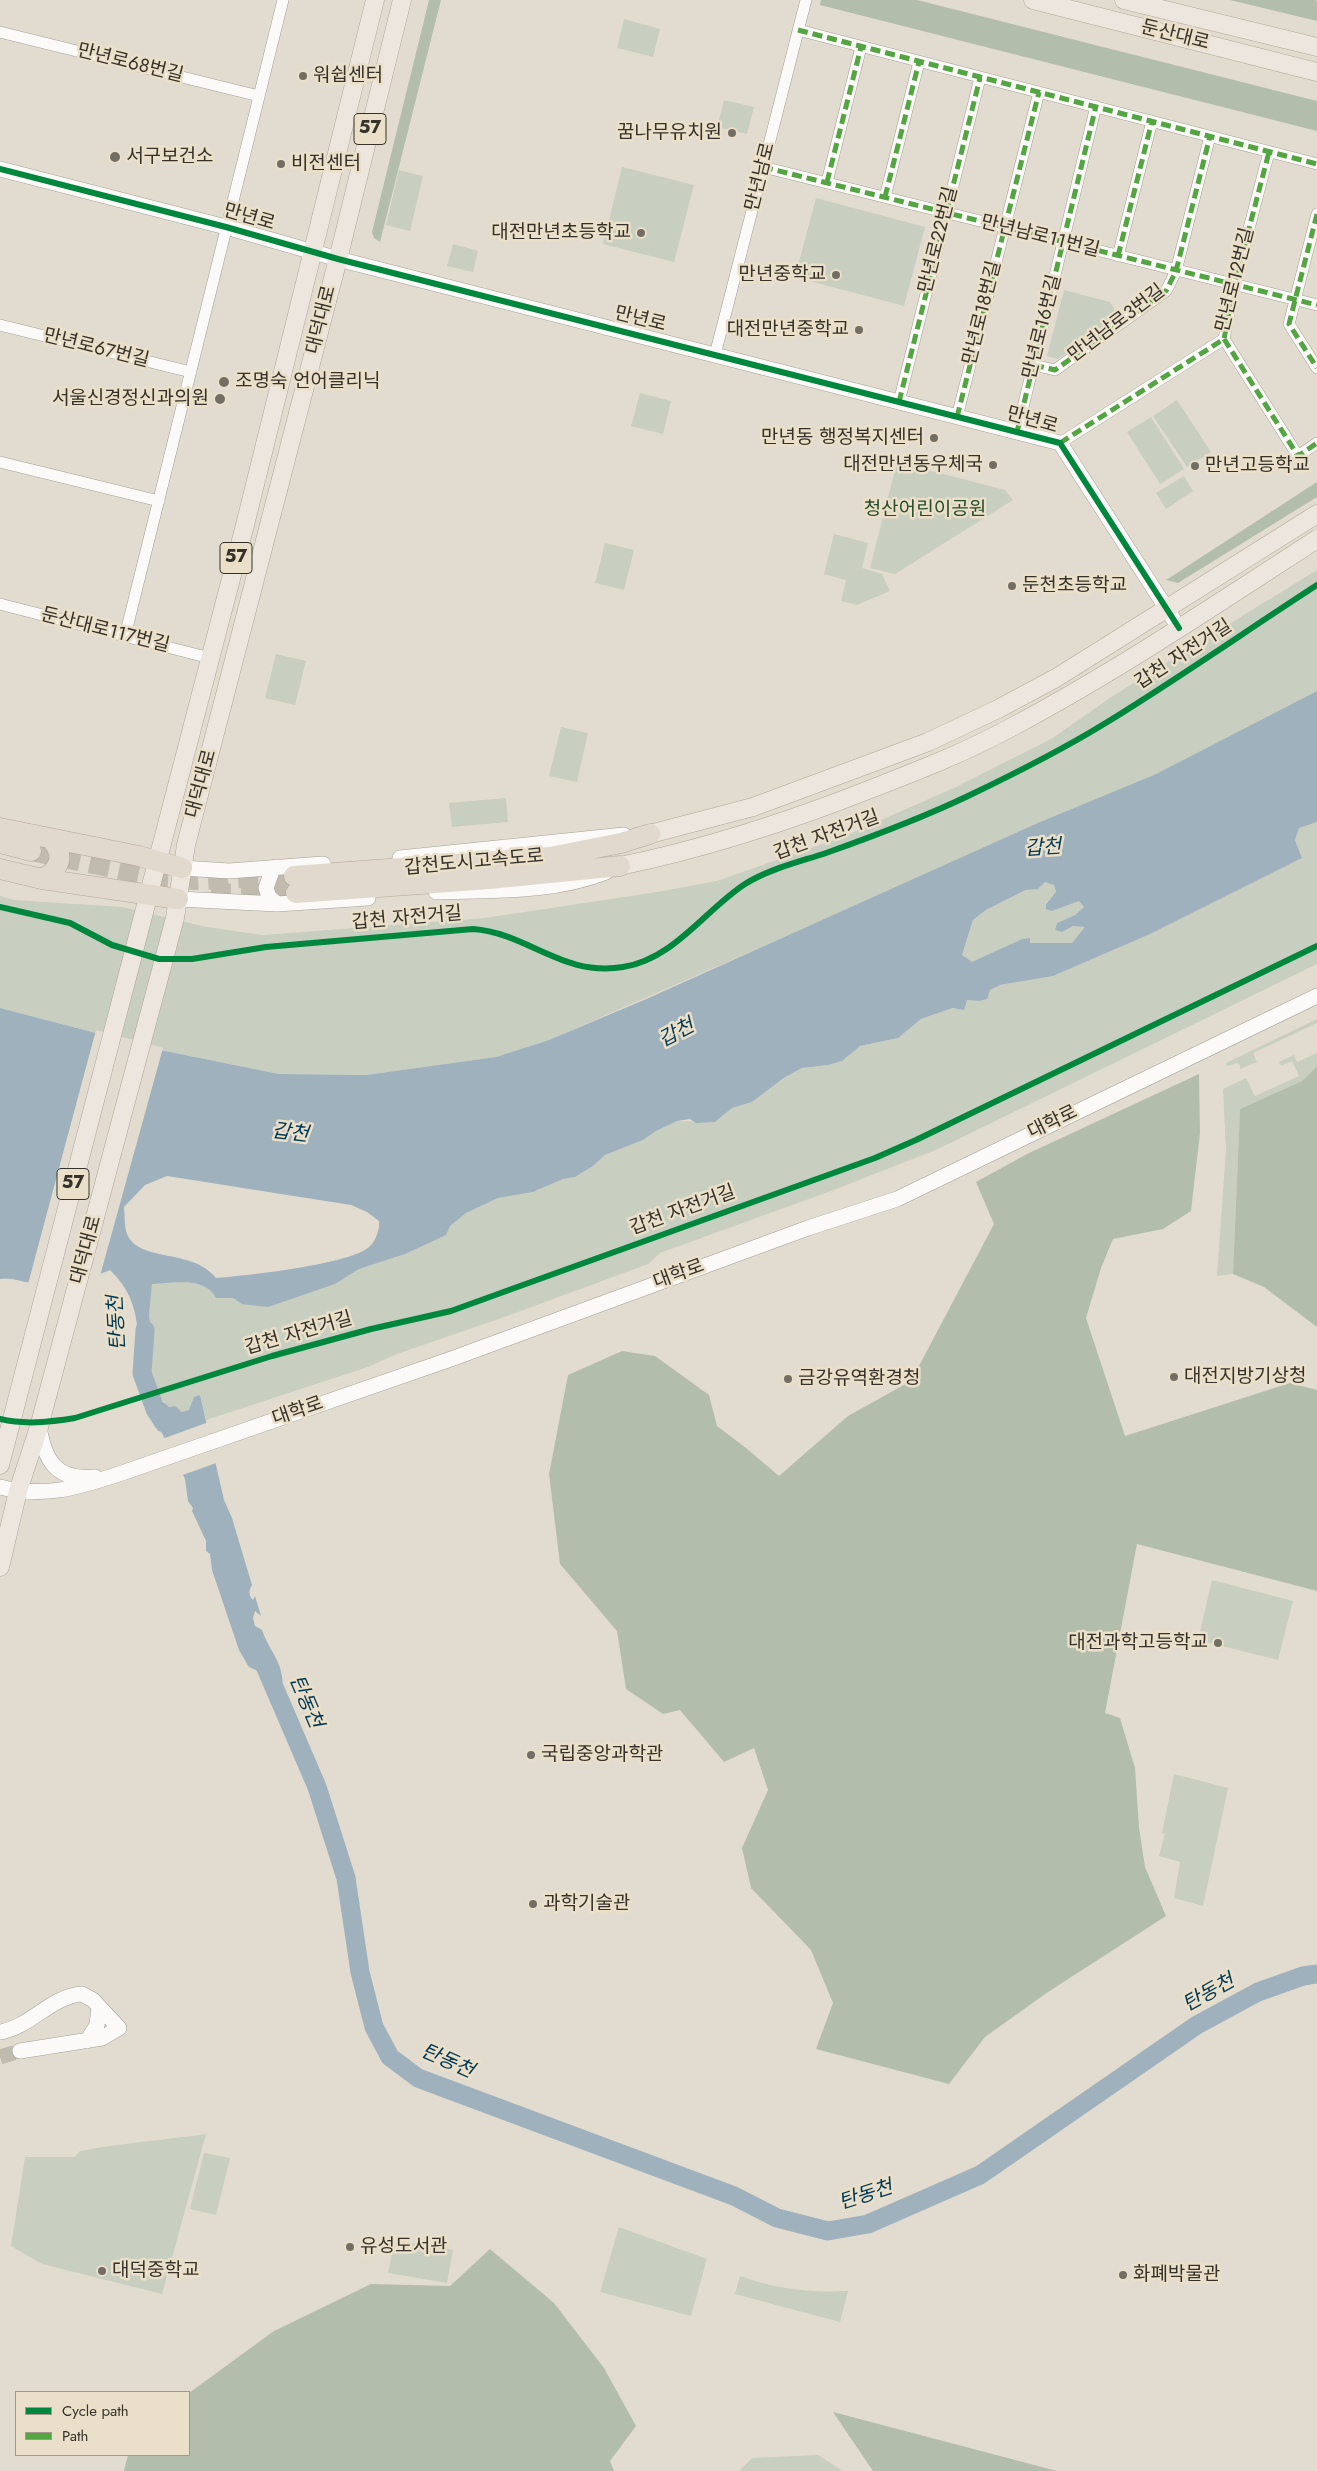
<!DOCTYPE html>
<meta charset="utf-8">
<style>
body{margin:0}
#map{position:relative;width:1317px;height:2471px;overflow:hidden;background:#e2dcd0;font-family:Jost,sans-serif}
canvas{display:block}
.legend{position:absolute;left:15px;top:2391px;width:175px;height:65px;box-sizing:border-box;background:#eadfc8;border:1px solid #a29a88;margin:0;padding:6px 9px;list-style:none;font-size:15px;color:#363229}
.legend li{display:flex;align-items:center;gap:10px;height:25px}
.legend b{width:25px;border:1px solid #a29a88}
</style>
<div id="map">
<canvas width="1317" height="2471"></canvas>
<ul class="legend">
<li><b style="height:6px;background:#00873e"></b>Cycle path</li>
<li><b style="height:6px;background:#53a542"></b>Path</li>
</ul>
</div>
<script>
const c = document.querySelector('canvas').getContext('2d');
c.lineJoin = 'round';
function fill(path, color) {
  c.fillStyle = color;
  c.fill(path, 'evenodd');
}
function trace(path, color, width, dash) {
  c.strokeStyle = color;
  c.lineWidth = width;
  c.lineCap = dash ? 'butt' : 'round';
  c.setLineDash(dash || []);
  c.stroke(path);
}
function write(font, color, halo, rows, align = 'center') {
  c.font = font + ' Jost,"Noto Sans KR",sans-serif';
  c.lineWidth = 5;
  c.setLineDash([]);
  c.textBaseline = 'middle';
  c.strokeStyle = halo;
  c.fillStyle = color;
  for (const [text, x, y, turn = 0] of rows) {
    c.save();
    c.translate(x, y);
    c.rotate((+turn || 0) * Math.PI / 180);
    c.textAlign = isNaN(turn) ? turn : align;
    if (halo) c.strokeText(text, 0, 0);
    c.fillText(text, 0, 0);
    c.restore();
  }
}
const green = new Path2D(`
 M624,19L660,29L653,57L617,48Z
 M724,100L754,107L747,134L717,127Z
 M622,167L694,185L674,262L603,244Z
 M399,170L423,176L410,231L386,225Z
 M816,198L925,227L904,306L795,277Z
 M453,244L478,251L473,272L447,266Z
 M1064,290L1110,302L1120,318L1058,359L1047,356Z
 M640,393L671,401L663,434L631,426Z
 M1177,400L1211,452L1187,467L1153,416Z
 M1151,417L1184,469L1160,484L1127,432Z
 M897,462L1005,490L1013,500L895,574L870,568Z
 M1184,476L1193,491L1166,509L1156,493Z
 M834,534L868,543L862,568L882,574L890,591L857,605L841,601L846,580L824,574Z
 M605,543L634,550L624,590L595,583Z
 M1317,570V691L1154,775L549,1040L496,1057L366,1075L279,1074L165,1051L0,1008V896L14,900L122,907L207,927L263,935L485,918L657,892L717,881L845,836L956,787L1053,738L1111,697Z
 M276,654L306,661L295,705L265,698Z
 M561,727L588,733L577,782L549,776Z
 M506,798L508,822L452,827L449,803Z
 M1317,822V964L938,1149L839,1188L660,1253L648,1264L510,1315L397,1354L368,1367L206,1420L200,1395L189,1410L182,1412L175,1406L169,1407L164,1401L155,1400L148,1381L146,1356L151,1328L149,1316L152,1284C172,1283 205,1276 216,1298H233L242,1304L335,1284L359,1269L405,1254L450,1226L466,1213L498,1198L533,1192L563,1179L575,1177L593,1166L605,1155L643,1140L656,1131L677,1121L715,1122L732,1108L752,1102L785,1078L802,1068L828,1065L847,1058L850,1052L860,1046L898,1038L921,1019L964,1005L967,1000L979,1001L990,990L1000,985L1053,976L1148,935L1302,858L1295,840L1299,828Z
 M1045,882L1054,885L1056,892L1046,903L1052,911L1079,901L1084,907L1075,915L1057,923L1055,930L1062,932L1073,926L1086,927L1072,943H1030V938L1022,939L972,963L962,955L973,920L986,910L1027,890L1038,889Z
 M1317,1019V1023L1253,1053L1257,1062L1240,1069V1065L1237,1063L1227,1066L1226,1063Z
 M1317,1053V1066L1302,1081L1240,1109L1233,1274L1217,1276L1226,1150L1223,1089L1246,1078L1255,1096L1299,1076L1292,1061L1281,1066L1279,1062L1294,1055L1297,1062Z
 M1212,1580L1293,1601L1278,1660L1198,1640Z
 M1174,1774L1228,1788L1203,1906L1174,1898L1180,1862L1159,1856L1165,1834L1162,1833Z
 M206,2134L162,2294L42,2264L11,2246L25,2157H74L80,2151C122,2143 164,2140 206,2134Z
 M204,2153L230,2158L216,2215L190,2209Z
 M619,2227L707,2259L691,2316L600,2292Z
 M395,2240L453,2250L447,2283L388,2273Z
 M740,2276C776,2289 810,2293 848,2291L840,2322L735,2294Z
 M818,2455L843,2471H739L752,2458Z`);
const forest = new Path2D(`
 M429,0H441L380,242L374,238L372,232Z
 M821,0H917L1317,101V131L820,5Z
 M1230,0H1315L1317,1V21Z
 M1317,482V497L1178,583L1166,580Z
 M1317,1066V1327L1264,1287L1233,1274L1240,1109L1302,1081Z
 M1199,1074L1200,1133L1191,1211L1163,1229L1113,1239L1101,1268L1086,1318L1125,1436L1290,1383L1317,1390V1591L1137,1544L1105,1713L1120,1718L1135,1768L1139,1828L1145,1867L1166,1916L1048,1992L985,2037L949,2084L816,2049L833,2003L811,1950L751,1888L742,1848L768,1790L754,1748L724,1762L680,1710L663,1714L626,1689L617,1631L560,1564L549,1474L568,1375L622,1351L655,1356L709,1395L717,1426L746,1448L779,1476L848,1416L911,1381L994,1224L976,1182L1027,1154Z
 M490,2249L554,2303L604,2368L636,2426L610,2461L614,2471H124L128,2455H189V2393L274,2331L371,2284L450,2286Z
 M833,2412L1057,2471H873Z`);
const water = new Path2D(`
 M1317,691V822L1299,828L1295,840L1302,858L1148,935L1053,976L1000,985L990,990L987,999L979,1001L967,1000L964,1010L953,1008L921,1019L898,1038L860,1046L842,1061L828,1065L802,1068L784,1078L752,1102L732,1108L715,1122L696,1123L690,1119L677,1121L656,1131L643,1140L605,1155L593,1166L575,1177L563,1179L533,1192L498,1198L466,1213L450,1226L446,1235L405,1254L359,1269L335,1284L268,1307L242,1304L233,1298H216C205,1276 172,1283 152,1284L149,1316L151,1328L146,1356L139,1355C138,1320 136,1295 110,1270C92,1278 46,1286 26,1282C16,1280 11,1278 0,1279V1008L165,1051L279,1074L366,1075L496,1057L549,1040L644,1000L1038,823L1154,775ZM1045,882L1054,885L1056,892L1046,904V909L1052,911L1079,901L1084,907L1075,915L1057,923L1055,930L1062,932L1073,926L1085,927L1072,943H1030V938L1022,939L972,962L962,955L973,920L986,910L1026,890L1038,889ZM167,1176L351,1205L367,1212L379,1221C380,1228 376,1241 370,1246C354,1264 244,1276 216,1278C193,1248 139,1263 127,1234C124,1226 125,1215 124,1207L145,1185Z
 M200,1395L224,1500L232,1518L252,1585C249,1590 248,1595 253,1600L255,1596L261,1616L255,1611L253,1618L255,1626L262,1630C271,1655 283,1660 283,1689L261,1688L239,1650L212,1570L210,1554L206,1551V1541L192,1511L193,1508L188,1501L185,1479L161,1431L149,1417L144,1404C154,1400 161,1398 169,1407L175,1406L182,1412L189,1410L194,1397Z`);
const pier = new Path2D(`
 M96,1030L163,1048L100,1276L69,1283L28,1284Z
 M209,1422L219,1462L180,1476L162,1439Z
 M245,1665L286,1684L285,1690H260Z`);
const river = new Path2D(`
 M145,1330L142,1373L155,1409L164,1423
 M265,1666L317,1787L346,1878L360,1972L374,2027L390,2057L418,2078L734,2196L777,2218L828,2231L868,2224L980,2175L1197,2025L1258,1992L1303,1976L1317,1974`);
const secondaryTunnel = new Path2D(`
 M0,2057L20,2051`);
const highwayTunnel = new Path2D(`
 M31,851L156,877L196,880L294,876
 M211,894L296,893`);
const street = new Path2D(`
 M798,30L1317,164
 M0,32L259,96
 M763,167L1317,305
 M827,182L861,47
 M885,197L919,62
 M1317,214L1289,324L1317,368
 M1118,256L1152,121
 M0,325L191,372
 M1224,339L1298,456L1317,443
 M715,355L806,0
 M1034,365L1055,370L1166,291L1176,271L1210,136
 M899,402L980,78
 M957,417L1039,92
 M1017,432L1096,106
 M1060,443L1224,339L1234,286L1269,152
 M0,462L159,501
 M0,604L210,658
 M125,636L283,0`);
const secondary = new Path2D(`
 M0,169L226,227L338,259L1060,443L1179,628
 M400,858L624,835
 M276,867L272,871L266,888L269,897L277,904
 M182,868L229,871L323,864
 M436,892C492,890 553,893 606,872
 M178,899L277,904L368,898
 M39,1427C45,1461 56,1481 95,1477
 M0,1487C45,1498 76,1488 119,1474L451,1359L808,1228L897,1199L1317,996
 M0,2032C31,2027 51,1996 82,1994L93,2000L119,2028L102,2038L20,2051
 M87,2041L97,2025L99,2008`);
const primary = new Path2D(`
 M1033,0L1317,72
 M1124,0L1317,47
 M650,834L753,807L928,742L998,709L1056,678L1317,514
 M620,866C708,848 793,820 876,787C922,769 968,751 1012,727C1117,671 1217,604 1317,539
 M0,1465L245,525L375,0
 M0,1567L18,1491L39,1427L175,918L186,845L338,259L402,0`);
const highway = new Path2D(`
 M0,828L139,856L182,868
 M0,843L31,851
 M0,869L42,879L178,899
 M294,876L550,857L621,843L650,834
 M42,879C61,869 65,855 51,839
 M296,893L489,879L620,866`);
const quiet = new Path2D(`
 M798,30L1317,164
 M763,167L1317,305
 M827,182L861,47
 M885,197L919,62
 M1317,214L1289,324L1317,368
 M1118,256L1152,121
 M1224,339L1298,456L1317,443
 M1034,365L1055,370L1166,291L1176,271L1210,136
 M899,402L980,78
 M957,417L1039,92
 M1017,432L1096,106
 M1060,443L1224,339L1234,286L1269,152`);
const cycleway = new Path2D(`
 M0,169L226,227L338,259L1060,443L1179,628
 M0,907L70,923L112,945L159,959H192L266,947L473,929C528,933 562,977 623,967C674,959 705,910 745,884C769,869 799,862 826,853C874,836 922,818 968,796C1014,774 1060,751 1104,724C1176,680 1246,631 1317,585
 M0,1419C25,1425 50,1422 75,1418L272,1356L371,1329L451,1311L509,1290L875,1158L916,1140L1317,946`);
const markers = [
 [303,76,5,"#726e63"],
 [732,133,5,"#726e63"],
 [115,157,6,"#726e63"],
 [281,164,5,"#726e63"],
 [641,233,5,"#726e63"],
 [836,275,5,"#726e63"],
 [859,330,5,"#726e63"],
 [224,382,6,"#726e63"],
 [220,399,6,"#726e63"],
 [934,438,5,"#726e63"],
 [993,465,5,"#726e63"],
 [1195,466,5,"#726e63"],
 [1012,586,5,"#726e63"],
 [1174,1377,5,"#726e63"],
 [788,1379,5,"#726e63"],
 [1218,1643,5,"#726e63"],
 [531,1755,5,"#726e63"],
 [533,1904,5,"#726e63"],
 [350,2247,5,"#726e63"],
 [102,2271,5,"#726e63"],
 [1123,2275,5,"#726e63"]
];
const shields = [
 [370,129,32],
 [236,558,32],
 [73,1184,32]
];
const shieldNames = [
 ["57",370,129],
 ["57",236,558],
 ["57",73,1184]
];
const streetNames = [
 ["둔산대로",1175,36,14],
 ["만년로68번길",130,64,14],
 ["만년남로",761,177,-76],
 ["만년로",249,218,16],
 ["만년남로11번길",1040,237,14],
 ["만년로22번길",939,240,-76],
 ["만년로12번길",1236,280,-76],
 ["만년로18번길",983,313,-76],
 ["대덕대로",322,320,-76],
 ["만년로",640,320,14],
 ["만년남로3번길",1117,324,-37],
 ["만년로16번길",1043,327,-76],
 ["만년로67번길",96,349,14],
 ["만년로",1032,421,16],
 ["둔산대로117번길",105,631,14],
 ["갑천 자전거길",1184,655,-33],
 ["대덕대로",202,784,-75],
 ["갑천 자전거길",827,836,-20],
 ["갑천도시고속도로",474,863,-5],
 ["갑천 자전거길",407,919,-5],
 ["대학로",1053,1123,-26],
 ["갑천 자전거길",683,1211,-20],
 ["대덕대로",87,1250,-75],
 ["대학로",679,1275,-20],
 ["갑천 자전거길",299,1334,-16],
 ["대학로",298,1412,-19]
];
const poiNames = [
 ["워쉽센터",313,76],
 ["꿈나무유치원",722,133,"right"],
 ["서구보건소",126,157],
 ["비전센터",291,164],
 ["대전만년초등학교",631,233,"right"],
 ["만년중학교",826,275,"right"],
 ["대전만년중학교",849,330,"right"],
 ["조명숙 언어클리닉",235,382],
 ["서울신경정신과의원",209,399,"right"],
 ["만년동 행정복지센터",924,438,"right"],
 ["대전만년동우체국",983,465,"right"],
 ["만년고등학교",1205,466],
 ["둔천초등학교",1022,586],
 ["대전지방기상청",1184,1377],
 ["금강유역환경청",798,1379],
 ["대전과학고등학교",1208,1643,"right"],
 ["국립중앙과학관",541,1755],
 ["과학기술관",543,1904],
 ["유성도서관",360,2247],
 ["대덕중학교",112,2271],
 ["화폐박물관",1133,2275]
];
const parkNames = [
 ["청산어린이공원",925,510]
];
const waterNames = [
 ["갑천",1043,849,-4],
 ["갑천",677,1034,-28],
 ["갑천",290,1134,7],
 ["탄동천",118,1323,-93],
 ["탄동천",305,1702,67],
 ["탄동천",1209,1994,-29],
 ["탄동천",447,2062,24],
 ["탄동천",866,2196,-18]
];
fill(green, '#c8cec0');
fill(forest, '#b3bdab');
fill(water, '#9eb1bc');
fill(pier, '#e2dcd0');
trace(river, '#9eb1bc', 19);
trace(secondaryTunnel, '#c0baaf', 15, [15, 8]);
trace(highwayTunnel, '#c0baaf', 20, [20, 10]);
trace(street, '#a4a096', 12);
trace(secondary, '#a4a096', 16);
trace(primary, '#b0a596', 19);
trace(highway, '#b0a596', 21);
trace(street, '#fbfaf8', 11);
trace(secondary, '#fbfaf8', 15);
trace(primary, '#ece6df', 18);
trace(highway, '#e2d9ce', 20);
trace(quiet, '#53a542', 5, [10, 5]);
trace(cycleway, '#00873e', 6);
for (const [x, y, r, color] of markers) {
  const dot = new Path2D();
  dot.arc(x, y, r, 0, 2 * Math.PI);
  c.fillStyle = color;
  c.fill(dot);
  trace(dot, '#eadfc8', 2);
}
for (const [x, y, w] of shields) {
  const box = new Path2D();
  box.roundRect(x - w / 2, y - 15.5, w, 31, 4);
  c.fillStyle = '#eadfc8';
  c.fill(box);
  trace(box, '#363229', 1);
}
write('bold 18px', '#363229', null, shieldNames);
write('19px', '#363229', '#eadfc8', streetNames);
write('19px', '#363229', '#eadfc8', poiNames, 'left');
write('19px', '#264c28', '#eadfc8', parkNames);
write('italic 20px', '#003956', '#eadfc8', waterNames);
</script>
